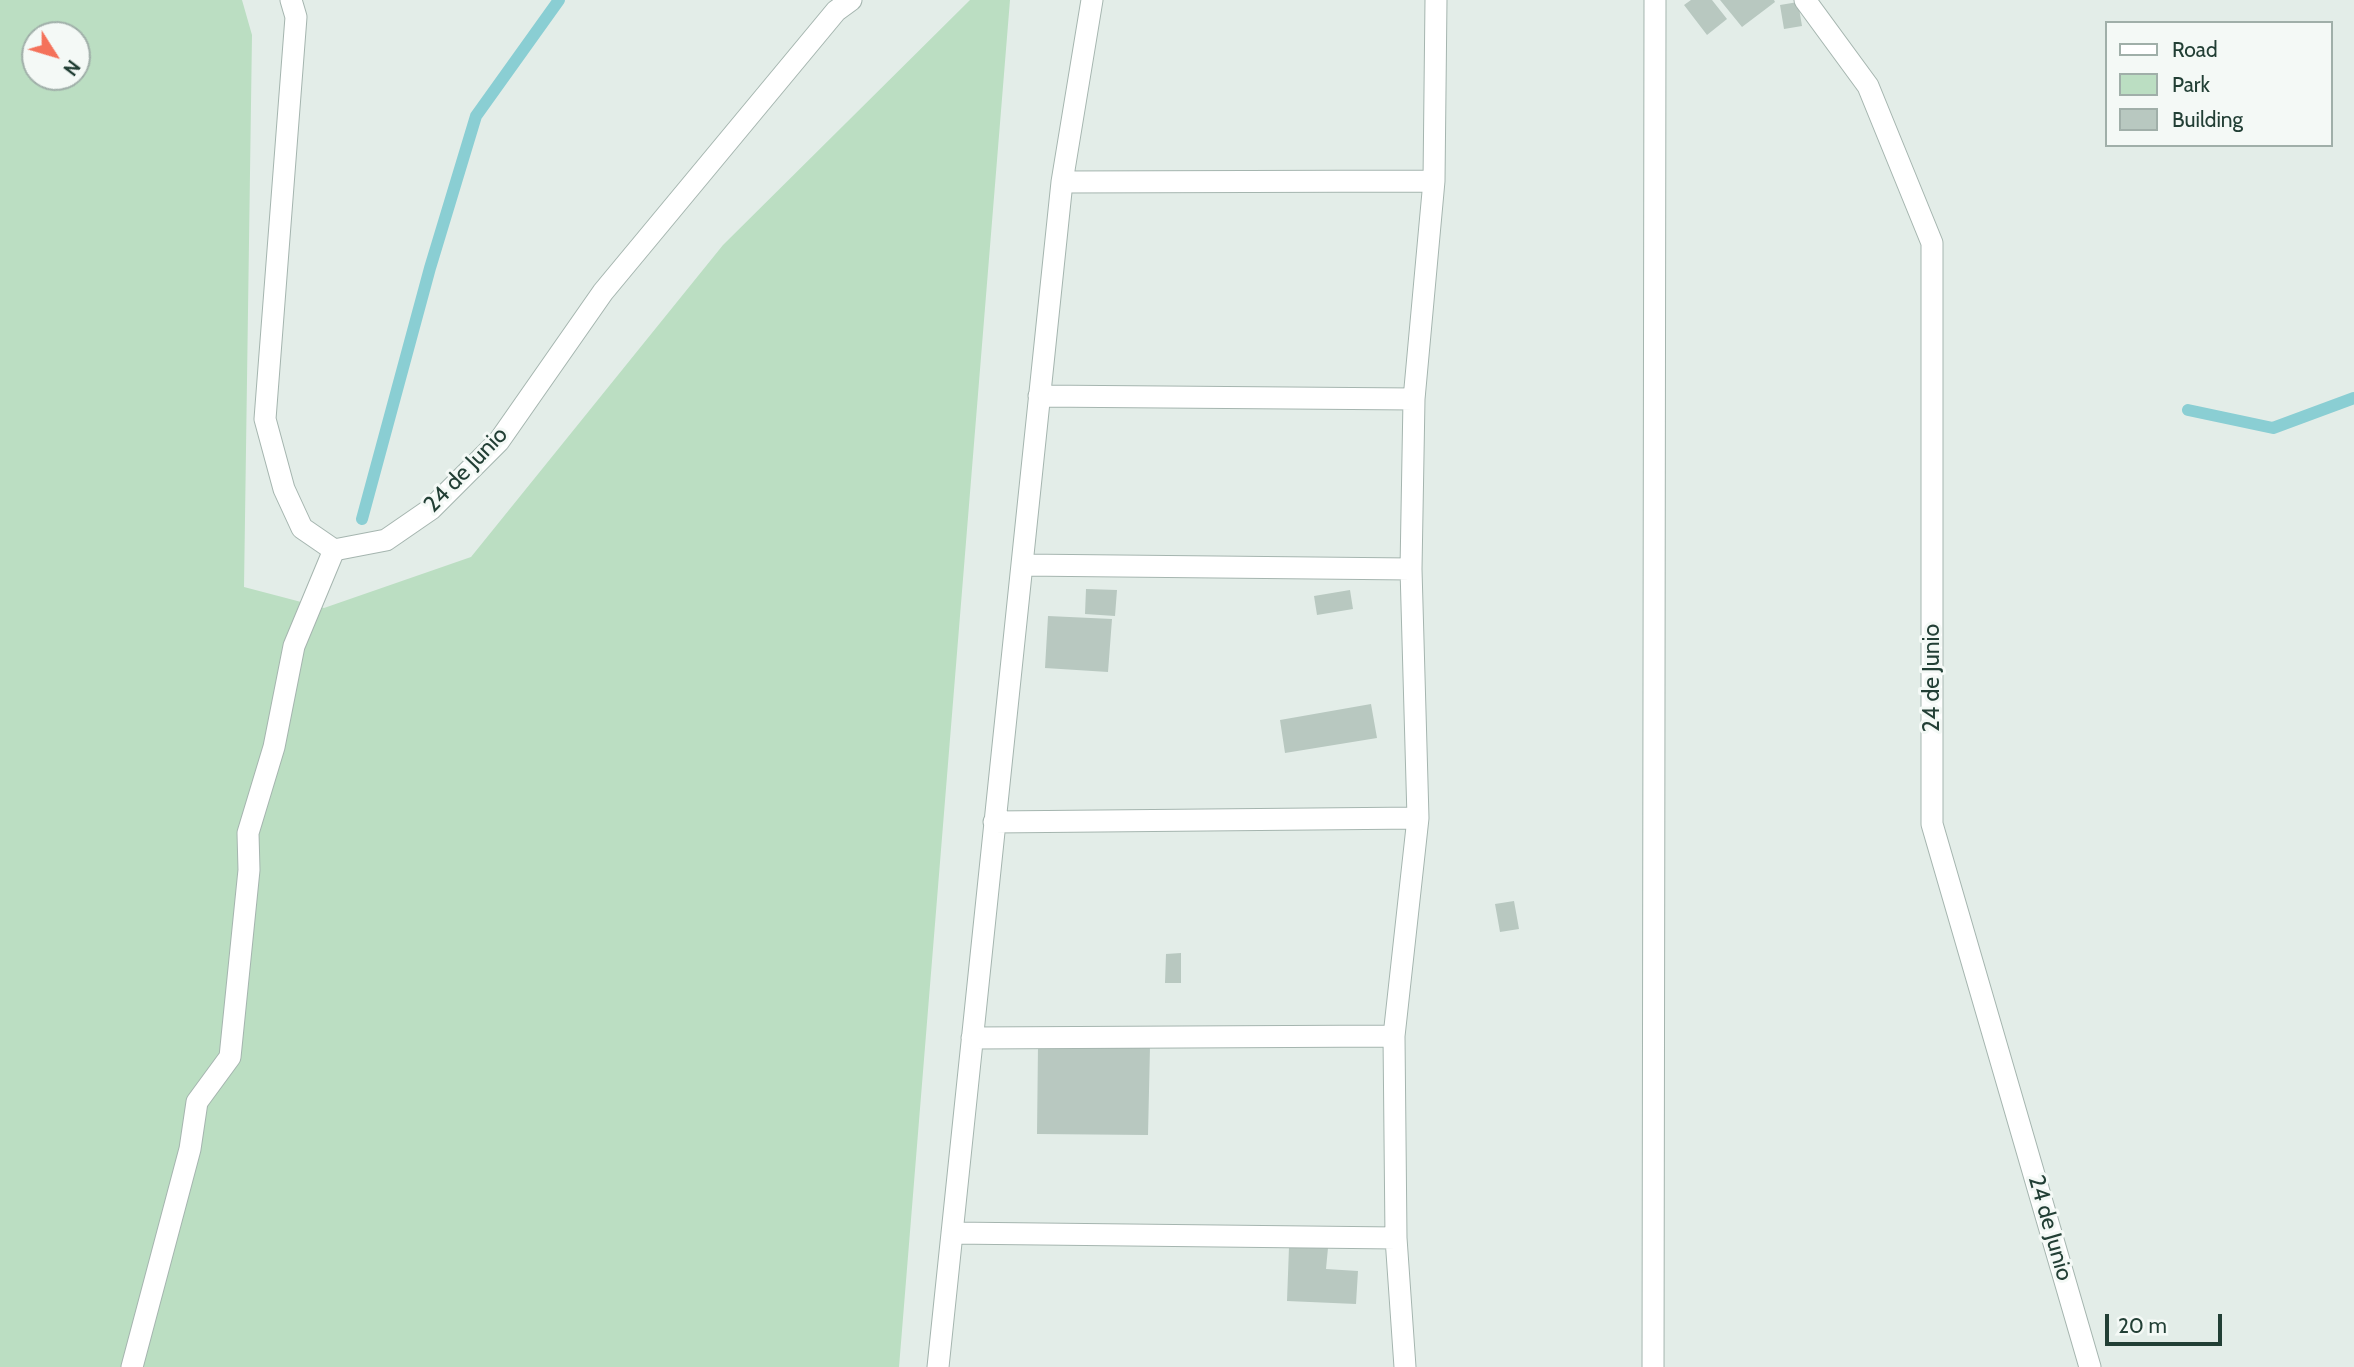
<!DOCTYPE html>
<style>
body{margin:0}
#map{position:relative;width:2354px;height:1367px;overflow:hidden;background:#e3ede8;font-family:Cabin,sans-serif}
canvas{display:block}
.legend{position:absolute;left:2105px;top:21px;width:228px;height:126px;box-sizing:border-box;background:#f4f9f6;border:2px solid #a0afa9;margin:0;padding:9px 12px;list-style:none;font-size:21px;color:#223f35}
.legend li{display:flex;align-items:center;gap:14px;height:35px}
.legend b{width:35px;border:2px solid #a0afa9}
.north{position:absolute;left:21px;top:21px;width:70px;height:70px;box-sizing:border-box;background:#f4f9f6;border:2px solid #a0afa9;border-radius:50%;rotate:127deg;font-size:19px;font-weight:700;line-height:28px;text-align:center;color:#223f35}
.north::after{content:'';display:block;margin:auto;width:24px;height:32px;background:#f4725a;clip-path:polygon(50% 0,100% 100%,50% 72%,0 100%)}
.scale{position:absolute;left:2105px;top:1314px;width:117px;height:32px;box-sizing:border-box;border:4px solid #223f35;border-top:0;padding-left:9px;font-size:21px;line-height:24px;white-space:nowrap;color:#223f35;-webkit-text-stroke:5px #f4f9f6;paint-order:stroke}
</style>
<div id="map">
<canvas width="2354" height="1367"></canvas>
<ul class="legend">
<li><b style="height:9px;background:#fff"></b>Road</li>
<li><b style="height:19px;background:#bbdec2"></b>Park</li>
<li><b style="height:19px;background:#b8c8c0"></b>Building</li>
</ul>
<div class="north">N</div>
<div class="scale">20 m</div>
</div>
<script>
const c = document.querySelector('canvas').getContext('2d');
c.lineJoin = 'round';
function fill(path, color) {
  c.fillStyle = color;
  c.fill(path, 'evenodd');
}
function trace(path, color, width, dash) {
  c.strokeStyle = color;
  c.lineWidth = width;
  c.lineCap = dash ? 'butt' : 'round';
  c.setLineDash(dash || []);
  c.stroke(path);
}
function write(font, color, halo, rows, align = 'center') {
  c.font = font + ' Cabin,sans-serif';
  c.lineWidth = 6;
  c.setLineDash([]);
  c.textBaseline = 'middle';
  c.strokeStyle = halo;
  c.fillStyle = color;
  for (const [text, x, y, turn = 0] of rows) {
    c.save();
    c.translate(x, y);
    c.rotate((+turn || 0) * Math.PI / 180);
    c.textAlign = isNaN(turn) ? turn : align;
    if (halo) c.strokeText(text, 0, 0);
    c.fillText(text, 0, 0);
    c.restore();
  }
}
const green = new Path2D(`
 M0,0H242L252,35L244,587L324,608L471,557L723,245L970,0H1010L899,1367H0ZM35,35H77V77H35Z`);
const stream = new Path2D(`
 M2188,410L2273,428L2354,398
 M362,519L430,268L476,116L559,0`);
const building = new Path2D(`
 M1691,0H1712L1727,19L1707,35L1684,5Z
 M1720,0H1774L1775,2L1742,27Z
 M1798,2L1802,26L1784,29L1780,5Z
 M1086,589L1117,590L1115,616L1085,614Z
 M1350,590L1353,609L1317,615L1314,596Z
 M1048,616L1112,619L1108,672L1045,668Z
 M1371,704L1377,738L1285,753L1280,720Z
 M1514,901L1519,929L1500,932L1495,904Z
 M1181,953V983H1165L1166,954Z
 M1038,1045L1150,1047L1148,1135L1037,1134Z
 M1289,1247L1328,1248L1326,1269L1358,1271L1356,1304L1287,1301Z`);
const lane = new Path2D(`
 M132,1367L190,1149L197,1102L230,1057L249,870L248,833L274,747L294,646L334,550`);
const street = new Path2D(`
 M291,0L296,17L265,419L284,489L302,528L334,550L386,540L431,509L499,441L603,292L836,11L851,0
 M1805,0L1868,86L1932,243V824L2090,1367
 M1062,182L1434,181
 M1039,396L1414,399
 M1022,565L1411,569
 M994,822L1418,818
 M972,1038L1394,1036
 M952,1233L1396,1238
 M938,1367L1062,182L1092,0
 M1405,1367L1396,1238L1394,1036L1418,818L1411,569L1414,399L1434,181L1436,0
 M1653,1367L1655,0`);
const streetNames = [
 ["24 de Junio",466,470,-46],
 ["24 de Junio",1932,678,-90],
 ["24 de Junio",2050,1228,74]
];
fill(green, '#bbdec2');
trace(stream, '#8aced3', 12);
fill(building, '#b8c8c0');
trace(lane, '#a5b5af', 23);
trace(street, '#a5b5af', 23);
trace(lane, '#fff', 21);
trace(street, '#fff', 21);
write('23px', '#223f35', '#f4f9f6', streetNames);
</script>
